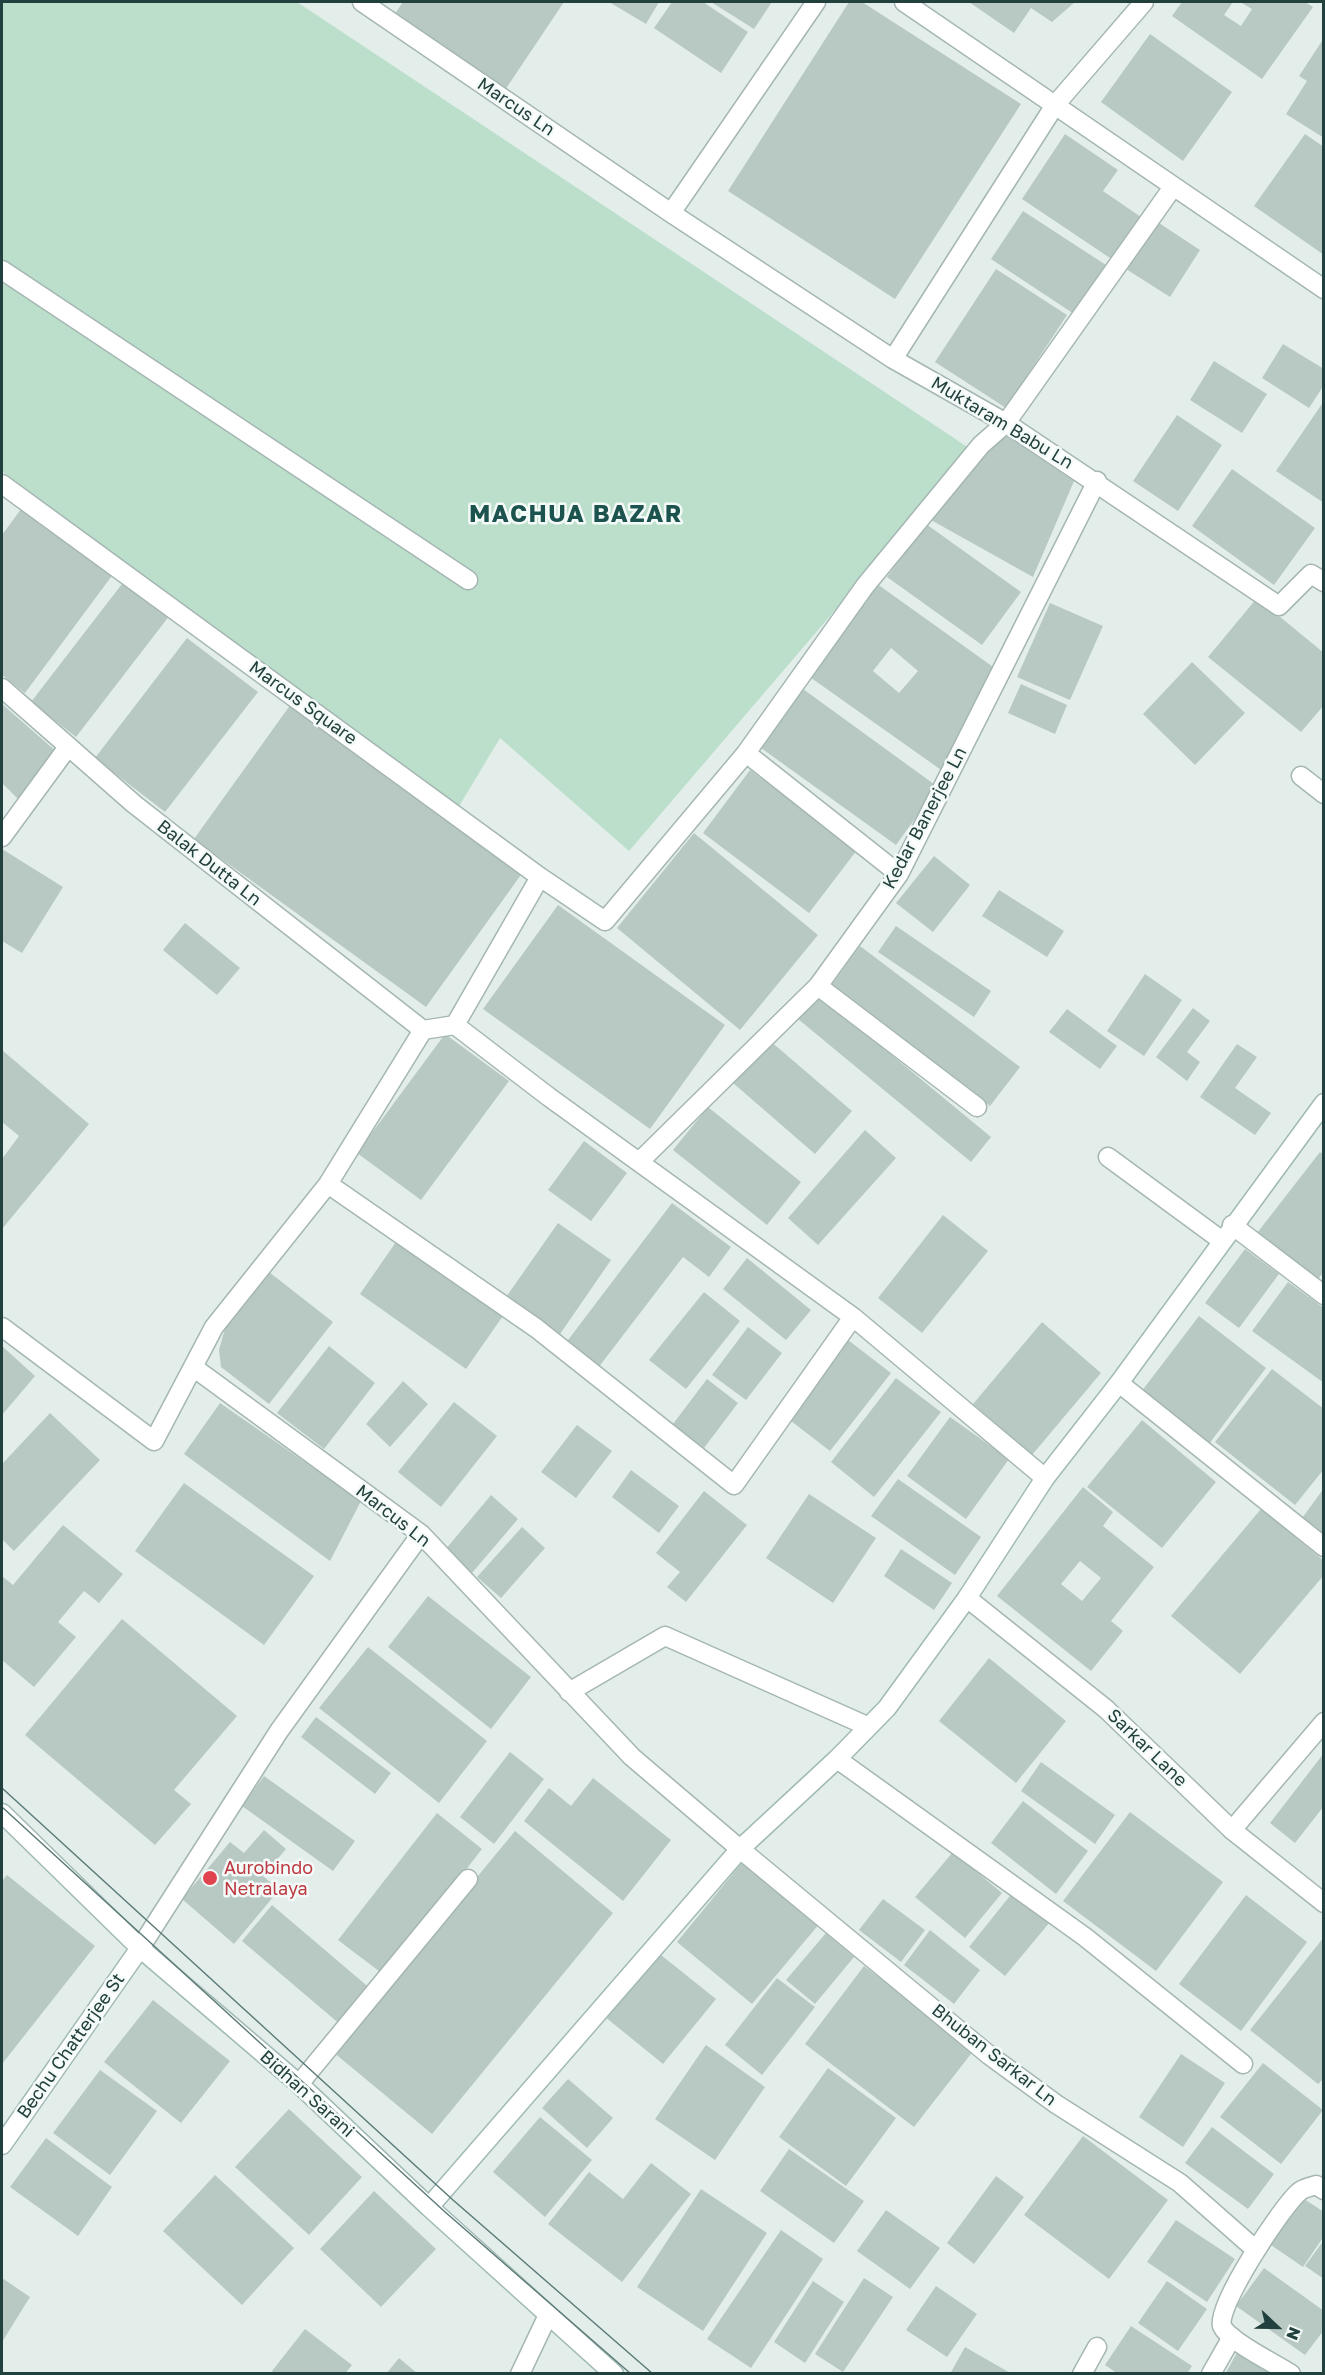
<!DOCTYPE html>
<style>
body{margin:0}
#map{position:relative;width:1325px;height:2375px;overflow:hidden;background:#e3eeeb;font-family:"Golos Text",sans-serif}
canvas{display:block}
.frame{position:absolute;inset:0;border:3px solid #22403d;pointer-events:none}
.north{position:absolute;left:1247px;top:2297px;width:60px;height:60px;-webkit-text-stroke:4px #f4faf8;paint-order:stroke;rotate:112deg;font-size:16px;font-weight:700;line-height:24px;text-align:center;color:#22403d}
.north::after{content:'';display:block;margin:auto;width:21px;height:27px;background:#22403d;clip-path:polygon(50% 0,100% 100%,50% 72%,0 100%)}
</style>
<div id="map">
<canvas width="1325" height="2375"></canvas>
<div class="frame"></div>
<div class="north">N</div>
</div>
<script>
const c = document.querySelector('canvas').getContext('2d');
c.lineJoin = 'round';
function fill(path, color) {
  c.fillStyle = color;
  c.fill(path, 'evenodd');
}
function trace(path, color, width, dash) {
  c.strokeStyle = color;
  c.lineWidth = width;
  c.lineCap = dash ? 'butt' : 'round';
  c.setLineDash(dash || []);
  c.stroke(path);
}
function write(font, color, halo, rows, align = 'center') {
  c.font = font + ' "Golos Text",sans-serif';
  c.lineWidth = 5;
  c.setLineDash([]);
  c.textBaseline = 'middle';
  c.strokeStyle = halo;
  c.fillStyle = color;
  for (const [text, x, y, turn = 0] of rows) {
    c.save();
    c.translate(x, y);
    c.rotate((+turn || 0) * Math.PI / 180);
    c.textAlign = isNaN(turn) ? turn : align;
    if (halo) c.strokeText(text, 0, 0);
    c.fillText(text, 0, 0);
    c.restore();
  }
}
const green = new Path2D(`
 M4,2H297L972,450L629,851L500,738L458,808L2,471V5Z`);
const building = new Path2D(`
 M403,2H564L503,93L392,18Z
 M609,2H659L646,24Z
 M672,2H703L748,32L721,73L654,28Z
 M711,2H772L754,29Z
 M849,2H862L1021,104L895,299L728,191Z
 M969,2H1075L1052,22L1031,8L1014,33Z
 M1182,2H1233L1224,15L1241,26L1252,9L1240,2H1305L1313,7L1262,79L1172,16Z
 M1150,34L1232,92L1183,161L1101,102Z
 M1324,38V138L1286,114L1307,81L1299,76Z
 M1065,134L1118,170L1103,191L1141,217L1113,260L1022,199Z
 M1305,134L1324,147V255L1254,206Z
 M1023,211L1106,265L1074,314L991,259Z
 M1156,221L1200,250L1170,297L1126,269Z
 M996,269L1067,315L1006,408L935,362Z
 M1283,344L1324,369V385L1309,408L1262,378Z
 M1214,361L1267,394L1242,433L1190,400Z
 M1324,401V503L1276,471Z
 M1177,415L1222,445L1178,511L1133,481Z
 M1001,432L1074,481L1033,577L931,520Z
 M1232,469L1315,528L1274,585L1192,526Z
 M24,505L114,573L25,693L2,675V535Z
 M926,524L1021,592L982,645L887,577Z
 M125,580L170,615L76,737L31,702Z
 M873,581L996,669L944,772L807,675ZM891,648L918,671L899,693L873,671Z
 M1257,598L1324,653V705L1301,732L1208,657Z
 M1050,603L1103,626L1070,700L1017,677Z
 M187,638L258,692L165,812L95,758Z
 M1192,662L1245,713L1195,765L1143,714Z
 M1021,684L1067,705L1055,734L1008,713Z
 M803,689L938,787L896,845L761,748Z
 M2,704L58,753L18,799L2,783Z
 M291,704L523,872L426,1007L194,839Z
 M750,770L857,850L809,913L703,833Z
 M694,833L818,935L740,1030L617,928Z
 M2,849L63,887L22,953L2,941Z
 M934,856L970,885L933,932L896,903Z
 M999,890L1064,931L1047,957L982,916Z
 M558,905L725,1025L650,1129L483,1009Z
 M185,923L240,968L217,995L163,950Z
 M896,926L991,991L974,1017L878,952Z
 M860,946L1020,1067L990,1106L831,986Z
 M1145,974L1182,1000L1144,1056L1107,1031Z
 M819,995L991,1137L971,1162L798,1019Z
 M1193,1008L1210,1021L1187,1052L1200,1062L1187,1081L1156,1057Z
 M1067,1009L1117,1046L1100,1069L1049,1032Z
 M445,1034L509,1081L421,1200L357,1153Z
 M769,1040L852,1111L815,1154L733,1083Z
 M1237,1044L1257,1057L1235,1088L1271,1113L1255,1135L1200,1097Z
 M2,1050L89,1124L2,1229V1159L19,1136L2,1122Z
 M708,1107L801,1182L767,1225L673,1150Z
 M865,1130L896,1158L818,1245L788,1218Z
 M584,1141L627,1173L591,1221L548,1190Z
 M1320,1152L1324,1155V1272L1317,1280L1257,1233Z
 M672,1203L731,1247L709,1277L683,1257L598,1368L565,1344Z
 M943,1215L988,1251L922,1333L878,1298Z
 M558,1223L611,1260L558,1337L504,1300Z
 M398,1239L505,1313L466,1369L360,1294Z
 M1245,1249L1279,1274L1239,1328L1205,1303Z
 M747,1258L811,1310L786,1340L723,1289Z
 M269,1272L333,1322L269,1404L221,1367L219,1350L226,1325Z
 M1288,1282L1324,1308V1383L1252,1331Z
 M704,1292L740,1321L686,1389L649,1360Z
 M1199,1316L1266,1368L1209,1444L1141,1392Z
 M1042,1322L1101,1373L1032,1455L973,1404Z
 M748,1327L782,1353L746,1400L712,1375Z
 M848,1340L891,1373L830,1451L787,1418Z
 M2,1346L35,1376L2,1415Z
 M329,1346L375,1383L324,1449L277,1413Z
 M1272,1369L1324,1409V1469L1295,1505L1215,1442Z
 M896,1378L941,1412L874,1497L831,1462Z
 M707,1379L738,1403L704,1448L673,1424Z
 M403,1381L428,1404L390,1447L366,1424Z
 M454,1402L497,1436L441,1507L398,1472Z
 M220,1403L361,1501L330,1561L184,1454Z
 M50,1413L100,1460L14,1551L2,1539V1464Z
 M950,1417L1009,1459L966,1519L907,1476Z
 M1142,1420L1216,1482L1162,1548L1087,1487Z
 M577,1425L612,1451L576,1498L541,1472Z
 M631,1470L679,1506L659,1533L612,1497Z
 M898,1479L981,1537L955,1575L871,1516Z
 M184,1483L314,1576L264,1645L135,1551Z
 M1083,1487L1113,1512L1103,1526L1154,1567L1111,1621L1123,1631L1091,1671L997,1596ZM1080,1561L1101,1578L1082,1601L1061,1584Z
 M1324,1488V1539L1300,1521Z
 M704,1491L747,1525L686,1602L667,1587L680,1572L656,1553Z
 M809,1494L876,1538L833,1603L766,1558Z
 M491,1495L518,1519L472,1573L445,1550Z
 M1261,1509L1324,1561V1575L1240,1674L1171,1616Z
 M63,1525L123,1574L99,1603L84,1591L58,1622L76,1637L34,1687L2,1660V1576L13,1585Z
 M522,1527L545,1548L501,1598L477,1577Z
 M901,1549L952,1583L934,1610L884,1576Z
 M428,1596L531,1677L491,1729L388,1647Z
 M122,1619L237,1716L174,1790L191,1804L155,1845L25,1735Z
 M368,1647L487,1741L439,1803L319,1708Z
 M989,1658L1066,1721L1016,1783L939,1721Z
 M316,1717L391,1773L375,1794L301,1737Z
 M510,1752L544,1779L494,1844L460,1817Z
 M1324,1753V1806L1295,1843L1270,1823Z
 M1041,1762L1115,1815L1095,1844L1021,1791Z
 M264,1776L355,1841L333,1871L242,1806Z
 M593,1778L671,1840L623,1901L524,1821L549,1788L571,1806Z
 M1023,1801L1088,1851L1056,1894L991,1843Z
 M1130,1812L1223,1882L1156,1971L1063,1901Z
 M437,1813L482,1849L384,1975L338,1940Z
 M264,1830L286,1849L263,1876L279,1890L234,1944L182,1899L230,1842L244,1853Z
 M515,1831L613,1913L432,2134L333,2052Z
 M953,1852L1002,1893L965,1938L915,1897Z
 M744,1860L820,1923L752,2004L677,1942Z
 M7,1875L95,1946L2,2064V1881Z
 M1013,1892L1050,1922L1005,1976L969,1947Z
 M1246,1895L1307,1942L1241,2031L1179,1984Z
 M883,1899L925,1930L901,1962L859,1930Z
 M272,1905L372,1990L342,2026L242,1941Z
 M930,1930L980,1970L954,2004L904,1965Z
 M826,1933L854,1957L815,2004L786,1980Z
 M1324,1937V2078L1318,2084L1250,2030Z
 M656,1951L716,1999L663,2064L604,2016Z
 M864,1966L974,2050L914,2127L805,2044Z
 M777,1978L815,2007L762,2075L725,2045Z
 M153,2000L230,2061L181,2123L104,2062Z
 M706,2045L765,2087L715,2160L655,2119Z
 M1181,2054L1225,2083L1183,2147L1139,2117Z
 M1263,2063L1323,2110L1281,2164L1220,2117Z
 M828,2068L896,2118L846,2186L779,2137Z
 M100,2070L157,2111L110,2175L53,2133Z
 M568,2079L613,2118L587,2148L542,2108Z
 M289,2109L362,2177L309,2235L235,2167Z
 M540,2117L592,2160L545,2217L493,2172Z
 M1212,2127L1274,2174L1248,2209L1185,2163Z
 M1083,2136L1168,2200L1109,2279L1024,2215Z
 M46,2138L112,2187L78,2236L10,2187Z
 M789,2149L864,2201L834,2243L760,2191Z
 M651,2163L691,2194L622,2282L548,2224L589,2172L623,2199Z
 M215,2175L294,2248L242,2305L163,2231Z
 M996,2176L1024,2197L974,2264L947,2243Z
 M701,2189L767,2233L703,2331L637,2287Z
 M374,2191L436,2249L381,2307L320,2249Z
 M1301,2197L1324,2212V2236L1303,2267L1268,2243Z
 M886,2210L940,2248L910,2289L857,2251Z
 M1176,2220L1235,2259L1207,2302L1147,2262Z
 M781,2230L823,2259L751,2368L707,2339Z
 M1324,2240V2279L1305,2266Z
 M1264,2268L1324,2311V2330L1305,2355L1236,2306Z
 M2,2278L30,2297L2,2342Z
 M864,2278L893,2297L843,2372L815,2354Z
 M813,2281L844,2302L805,2363L774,2342Z
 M1167,2281L1207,2309L1178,2351L1138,2323Z
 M936,2286L977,2314L947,2357L906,2330Z
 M1131,2326L1192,2366L1187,2374H1118L1105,2365Z
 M305,2329L352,2365L345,2374H275L272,2371Z
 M965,2347L1012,2374H950Z
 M1238,2351L1277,2374H1225Z
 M399,2358L418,2374H386Z`);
const lane = new Path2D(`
 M362,2L671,213L893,359L1006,423L1279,606L1311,574L1324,582
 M904,2L1324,289
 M671,213L816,2
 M2,270L468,580
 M893,359L1055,105L1144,2
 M2,484L540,877L605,921L746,753L865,586L981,445L1006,423L1173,187
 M2,688L134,804L423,1030
 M746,753L899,874
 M2,837L68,747
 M818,986L977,1107
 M455,1025L549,1097L853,1317L1045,1478
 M1108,1157L1221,1240
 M640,1161L818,986L899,874L1097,481
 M328,1184L536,1328L734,1485L853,1317
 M2,1327L154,1441L214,1327L328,1184L423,1030L455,1025L540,877
 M193,1367L421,1534L632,1757L740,1849
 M569,1692L665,1636L867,1726
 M837,1759L1085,1937L1243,2064
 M1232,1830L1324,1722
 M140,1948L279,1731L421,1534
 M299,2084L468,1879
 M1082,2374L1097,2347
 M1211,2374L1232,2337`);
const street = new Path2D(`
 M1301,776L1324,794
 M1232,1225L1324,1295
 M1119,1383L1324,1547
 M967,1598L1106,1709L1232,1830L1324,1903
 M740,1849L989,2055L1056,2104L1180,2183L1256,2250
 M520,2374L548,2315
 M1291,2374C1275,2363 1229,2342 1222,2326C1215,2308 1282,2206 1299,2192C1303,2188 1311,2187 1316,2185L1324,2190`);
const secondary = new Path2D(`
 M2,1813L140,1948L299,2084L429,2207L614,2374
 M2,2145L140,1948
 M429,2207L740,1849L837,1759L887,1708L967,1598L1045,1478L1119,1383L1324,1103`);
const tram = new Path2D(`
 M2,1788L453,2200L653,2374
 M2,1807L444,2211L631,2374`);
const markers = [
 [210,1878,8,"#e0444e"]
];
const streetNames = [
 ["Marcus Ln",516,107,34],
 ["Muktaram Babu Ln",1002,423,31],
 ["Marcus Square",303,703,36],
 ["Kedar Banerjee Ln",925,818,-62],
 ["Balak Dutta Ln",209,863,38],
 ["Marcus Ln",393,1516,38],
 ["Sarkar Lane",1147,1748,44],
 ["Bechu Chatterjee St",71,2046,-55],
 ["Bhuban Sarkar Ln",994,2055,38],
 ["Bidhan Sarani",307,2094,42]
];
const healthNames = [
 ["Aurobindo",224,1868],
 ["Netralaya",224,1889]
];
const districtNames = [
 ["MACHUA BAZAR",576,514]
];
fill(green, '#bbdfcb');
fill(building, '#b8c9c4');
trace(lane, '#a5b6b3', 21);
trace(street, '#a5b6b3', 21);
trace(secondary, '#a1bab5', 21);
trace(lane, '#fff', 18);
trace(street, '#fff', 18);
trace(secondary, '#fff', 18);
trace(tram, '#5c7b78', 1.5);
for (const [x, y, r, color] of markers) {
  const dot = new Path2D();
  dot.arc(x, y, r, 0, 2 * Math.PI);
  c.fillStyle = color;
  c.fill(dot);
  trace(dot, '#f4faf8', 2);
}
write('18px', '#22403d', '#f4faf8', streetNames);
write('18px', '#be3a42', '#f4faf8', healthNames, 'left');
c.letterSpacing = '1.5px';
write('bold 24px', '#1d534e', '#f4faf8', districtNames);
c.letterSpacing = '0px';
</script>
